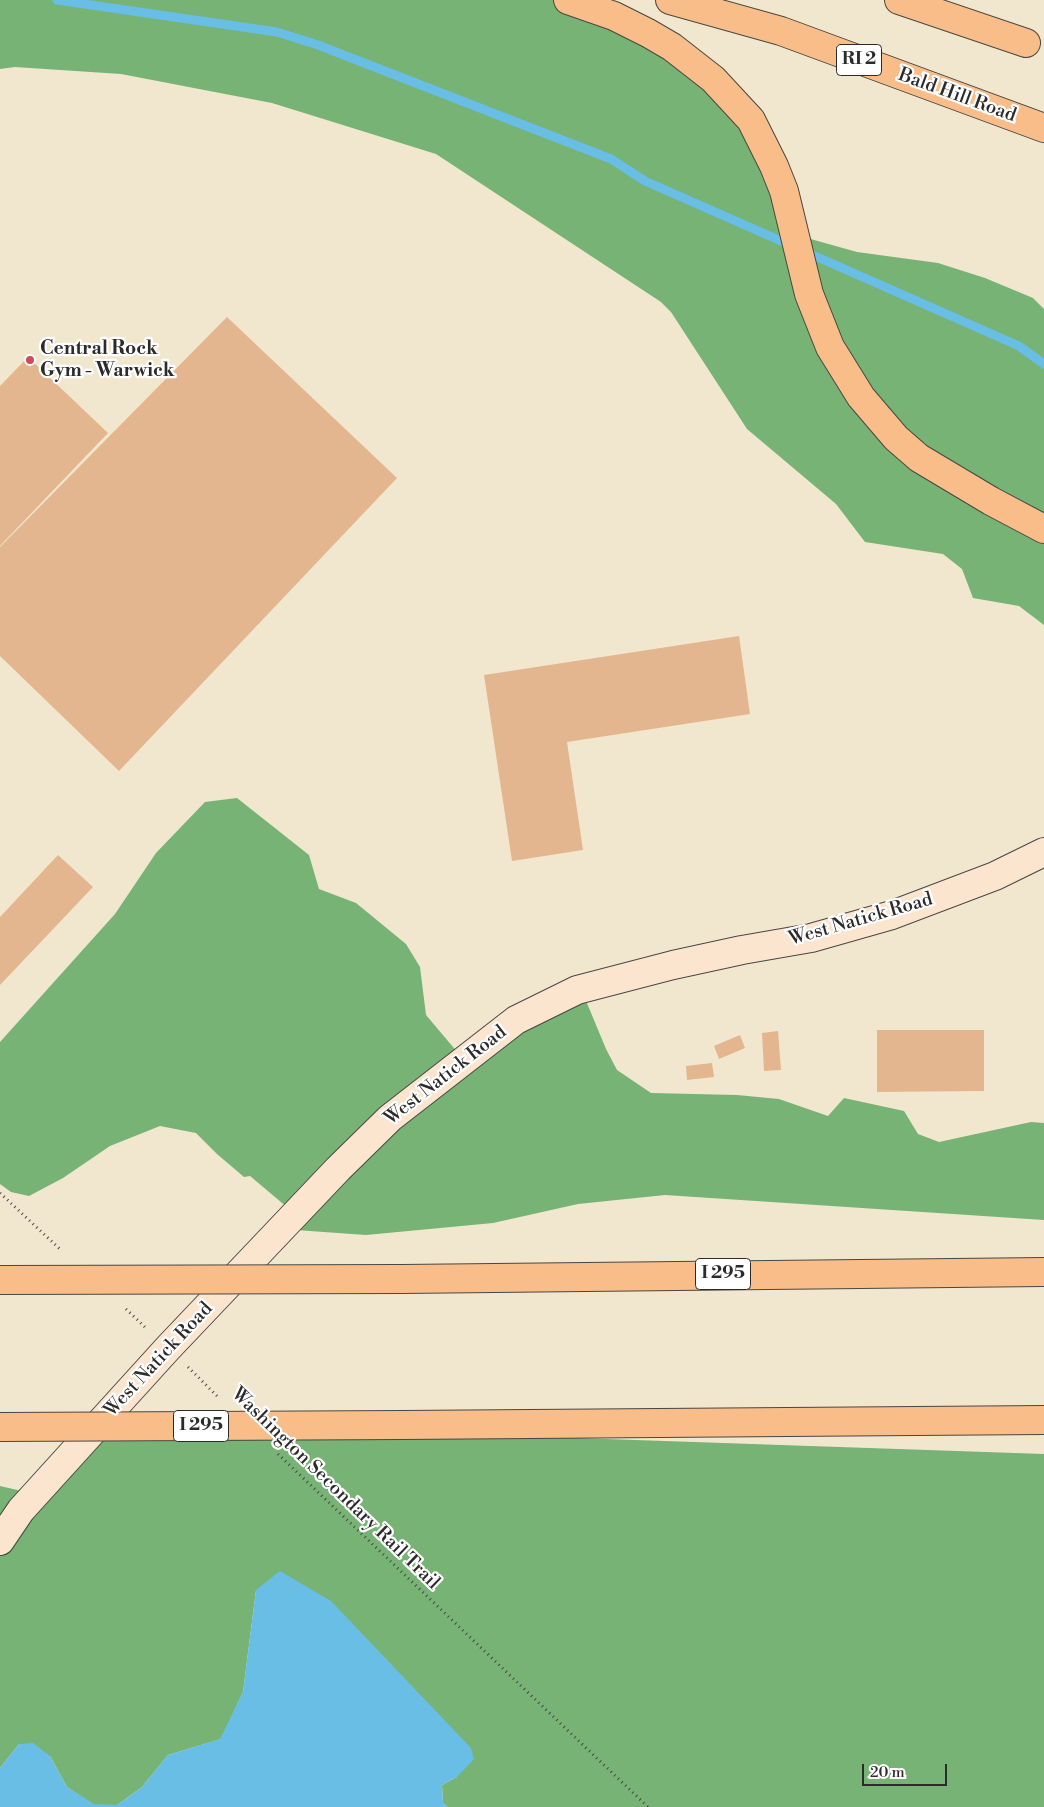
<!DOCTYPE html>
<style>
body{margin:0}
#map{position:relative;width:1044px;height:1807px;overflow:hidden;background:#f1e7ce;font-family:"Libre Bodoni",serif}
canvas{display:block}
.scale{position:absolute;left:862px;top:1764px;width:85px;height:22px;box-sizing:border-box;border:2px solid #2b2b2b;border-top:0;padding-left:6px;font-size:15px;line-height:18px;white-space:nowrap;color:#2b2b2b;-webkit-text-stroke:4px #fff;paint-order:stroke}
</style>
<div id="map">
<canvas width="1044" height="1807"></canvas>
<div class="scale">20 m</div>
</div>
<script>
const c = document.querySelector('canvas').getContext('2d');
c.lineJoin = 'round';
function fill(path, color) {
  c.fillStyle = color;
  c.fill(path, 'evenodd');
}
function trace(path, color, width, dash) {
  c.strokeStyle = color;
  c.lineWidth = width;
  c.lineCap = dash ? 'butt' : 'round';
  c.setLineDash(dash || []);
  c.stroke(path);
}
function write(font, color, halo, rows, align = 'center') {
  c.font = font + ' "Libre Bodoni",serif';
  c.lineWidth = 4.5;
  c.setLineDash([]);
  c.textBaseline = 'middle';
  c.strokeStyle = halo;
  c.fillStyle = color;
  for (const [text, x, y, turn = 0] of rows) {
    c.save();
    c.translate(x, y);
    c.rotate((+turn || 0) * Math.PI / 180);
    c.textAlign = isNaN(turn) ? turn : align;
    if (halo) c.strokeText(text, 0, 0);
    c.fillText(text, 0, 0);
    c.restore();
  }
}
const forest = new Path2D(`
 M0,0H574L714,78L807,238L857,252L938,263L985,278L1033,298L1044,309V625L1019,606L973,598L962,569L943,554L865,542L836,504L747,429L671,312L661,302L436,154L272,103L121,74L15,67L0,69Z
 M237,798L309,855L319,889L356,903L406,944L420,967L426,1015L464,1060L584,996L606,1049L617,1070L651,1093L737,1095L779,1099L828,1116L844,1098L904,1111L918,1134L939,1142L1031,1122L1044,1123V1220L665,1195L578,1204L493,1223L366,1235L296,1230L294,1213L250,1176L244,1177L217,1154L196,1133L160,1126L110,1146L63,1178L29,1196L11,1192L0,1184V1042L115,914L156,853L205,802Z
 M100,1425L226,1426L1044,1454V1807H448L443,1803L442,1785L457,1777L256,1590L243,1692L221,1739L168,1755L142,1787L117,1805H94L67,1787L50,1756L19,1744L0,1768V1486L35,1494Z`);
const water = new Path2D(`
 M280,1571L331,1601L471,1748L474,1759L457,1777L442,1785L443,1803L448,1807H0V1768L19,1744L33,1743L50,1756L67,1787L94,1804L117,1805L142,1787L168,1755L220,1739L243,1692L256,1590Z`);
const stream = new Path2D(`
 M57,0L277,32L318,45L611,159L645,181L1019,346L1044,364`);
const building = new Path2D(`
 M227,317L397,478L119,771L0,656V547Z
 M28,357L108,433L0,546V386Z
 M739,636L750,714L567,742L583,850L512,861L484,675Z
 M58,855L93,887L0,985V917Z
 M877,1030H984V1091L877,1092Z
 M778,1031L781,1070L764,1071L762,1033Z
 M740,1035L745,1048L719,1059L714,1046Z
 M712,1063L714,1077L687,1080L686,1066Z`);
const path = new Path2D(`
 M0,1193L62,1251
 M126,1309L147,1329
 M188,1367L219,1398
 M278,1454L648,1807`);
const secondary = new Path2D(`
 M0,1541L21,1510L168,1348L338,1169L390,1118L516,1020L577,990L673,965L742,950L811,938L892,915L995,876L1044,852`);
const primary = new Path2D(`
 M568,0L614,16L648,33L672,47L713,79L726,93L751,120L774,166L784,191L809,294L830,347L861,397L896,438L919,458L991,501L1044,529
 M670,0L781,31L1044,128
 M899,0L1026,43`);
const highway = new Path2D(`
 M402,1279L1044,1272
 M402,1425L1044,1420`);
const highwayBridge = new Path2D(`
 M0,1280L402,1279
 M0,1427L402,1425`);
const markers = [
 [30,360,5,"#d1495b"]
];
const shields = [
 [859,60,45],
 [723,1274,55],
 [201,1426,55]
];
const shieldNames = [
 ["RI 2",859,60],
 ["I 295",723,1274],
 ["I 295",201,1426]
];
const streetNames = [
 ["Bald Hill Road",957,96,20],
 ["West Natick Road",861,920,-16],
 ["West Natick Road",446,1076,-38],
 ["West Natick Road",159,1360,-47],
 ["Washington Secondary Rail Trail",335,1489,44]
];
const poiNames = [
 ["Central Rock",40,349],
 ["Gym - Warwick",40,371]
];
fill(forest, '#76b374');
fill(water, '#69bee5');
trace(stream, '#69bee5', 9);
fill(building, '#e4b68f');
trace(secondary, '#494743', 30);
trace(primary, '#494743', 30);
trace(highway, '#494743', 30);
trace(path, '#494743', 3, [1, 4]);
trace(secondary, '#fce5cf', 28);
trace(primary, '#f8bd88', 28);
trace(highway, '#f8bd88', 28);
trace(highwayBridge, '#494743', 30, []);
trace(highwayBridge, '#f8bd88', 28);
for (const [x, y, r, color] of markers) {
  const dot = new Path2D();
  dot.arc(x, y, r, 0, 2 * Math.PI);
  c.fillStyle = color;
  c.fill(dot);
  trace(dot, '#fff', 2);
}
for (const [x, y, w] of shields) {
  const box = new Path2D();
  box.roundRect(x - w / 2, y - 15.5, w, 31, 4);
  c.fillStyle = '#fff';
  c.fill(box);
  trace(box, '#2b2b2b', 1);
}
write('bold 18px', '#2b2b2b', null, shieldNames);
write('19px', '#2b2b2b', '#fff', streetNames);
write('bold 19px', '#2b2b2b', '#fff', poiNames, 'left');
</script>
